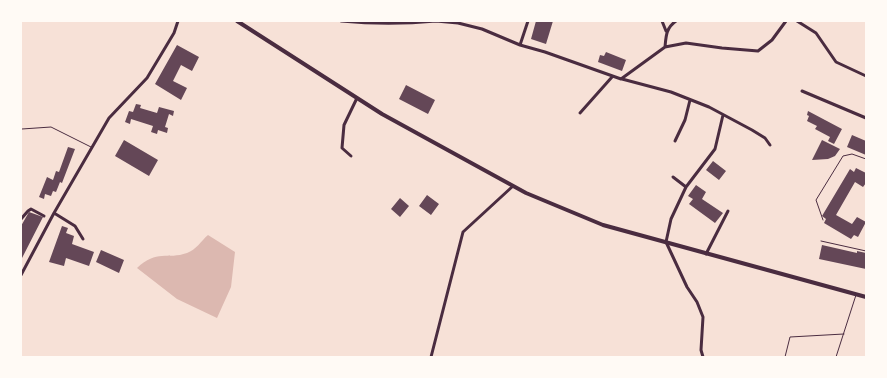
<!DOCTYPE html>
<style>
body{margin:0}
#map{position:relative;width:887px;height:378px;overflow:hidden;background:#f7e1d7;font-family:"Golos Text",sans-serif}
canvas{display:block}
.frame{position:absolute;inset:0;border:22px solid #fffaf5;pointer-events:none}
</style>
<div id="map">
<canvas width="887" height="378"></canvas>
<div class="frame"></div>
</div>
<script>
const c = document.querySelector('canvas').getContext('2d');
c.lineJoin = 'round';
function fill(path, color) {
  c.fillStyle = color;
  c.fill(path, 'evenodd');
}
function trace(path, color, width, dash) {
  c.strokeStyle = color;
  c.lineWidth = width;
  c.lineCap = dash ? 'butt' : 'round';
  c.setLineDash(dash || []);
  c.stroke(path);
}
const water = new Path2D(`
 M208,235L235,252L231,287L217,318L177,299L137,268C157,249 167,260 187,253C196,250 201,241 208,235Z`);
const building = new Path2D(`
 M536,21H553L546,44L531,39Z
 M177,45L199,57L192,71L181,65L173,81L187,88L181,100L155,84Z
 M606,52L626,60L622,71L598,62L600,55L604,56Z
 M406,85L435,100L428,114L399,99Z
 M136,104L141,105L140,108L157,113L159,107L174,111L173,116L169,114L165,127L168,128L167,133L158,130L157,134L151,132L153,126L131,119L130,124L125,122L129,111L133,112Z
 M808,111L842,129L834,144L828,141L830,137L815,129L817,126L807,121L809,116L807,115Z
 M852,135L866,141V155L847,147Z
 M124,140L158,160L149,176L115,156Z
 M822,140L840,149L835,156L828,159L812,160Z
 M68,147L75,149L62,183L60,182L56,192L53,191L51,196L45,194L44,199L39,197L47,177L53,180L56,171L59,172Z
 M713,161L726,171L719,180L706,170Z
 M856,168L866,173V183L863,187L855,182L836,215L852,224L857,217L866,222L858,237L854,235L851,239L824,223L826,219L822,216L850,169L854,172Z
 M696,185L706,192L702,199L723,213L715,223L689,204L693,199L688,196Z
 M427,195L439,204L431,215L419,206Z
 M400,198L409,206L400,217L391,209Z
 M29,212L43,217L21,260V226Z
 M62,226L68,228L66,233L74,236L72,244L94,252L89,266L66,258L64,266L49,262Z
 M822,245L857,253V251L866,253V269L819,259Z
 M101,250L124,260L119,273L96,262Z`);
const service = new Path2D(`
 M22,129L51,127L91,147
 M823,220L816,200L843,156L852,154L866,159
 M821,241L866,251
 M785,357L790,337L844,334
 M836,357L856,295`);
const minor = new Path2D(`
 M341,21C373,24 404,24 436,21
 M436,21L458,23L482,29L520,45L545,52L621,79L665,47L686,43L722,48L758,51L772,40L786,21
 M662,21L666,31
 M797,21L816,33L836,62L866,76
 M520,45L528,21
 M665,47C666,36 666,28 676,21
 M622,79L671,92L709,107L752,130L765,138L770,145
 M802,91L866,118
 M580,113L612,77
 M675,141L685,120L690,100
 M351,156L342,148L344,125L357,98
 M673,177L686,187L671,219L666,242L687,287L697,302L703,317L701,350L703,357
 M686,187L715,149L723,115
 M54,213L75,226L83,239
 M21,219L28,211L31,209L44,216
 M706,254L728,211
 M21,275L54,213L109,118L147,78L174,33L178,21
 M431,357L463,232L513,186`);
const tertiary = new Path2D(`
 M237,21L382,114L526,193L603,225L866,297`);
fill(water, '#dcb8b0');
fill(building, '#644757');
trace(service, '#4a2c40', 1);
trace(minor, '#4a2c40', 3);
trace(tertiary, '#4a2c40', 4);
</script>
